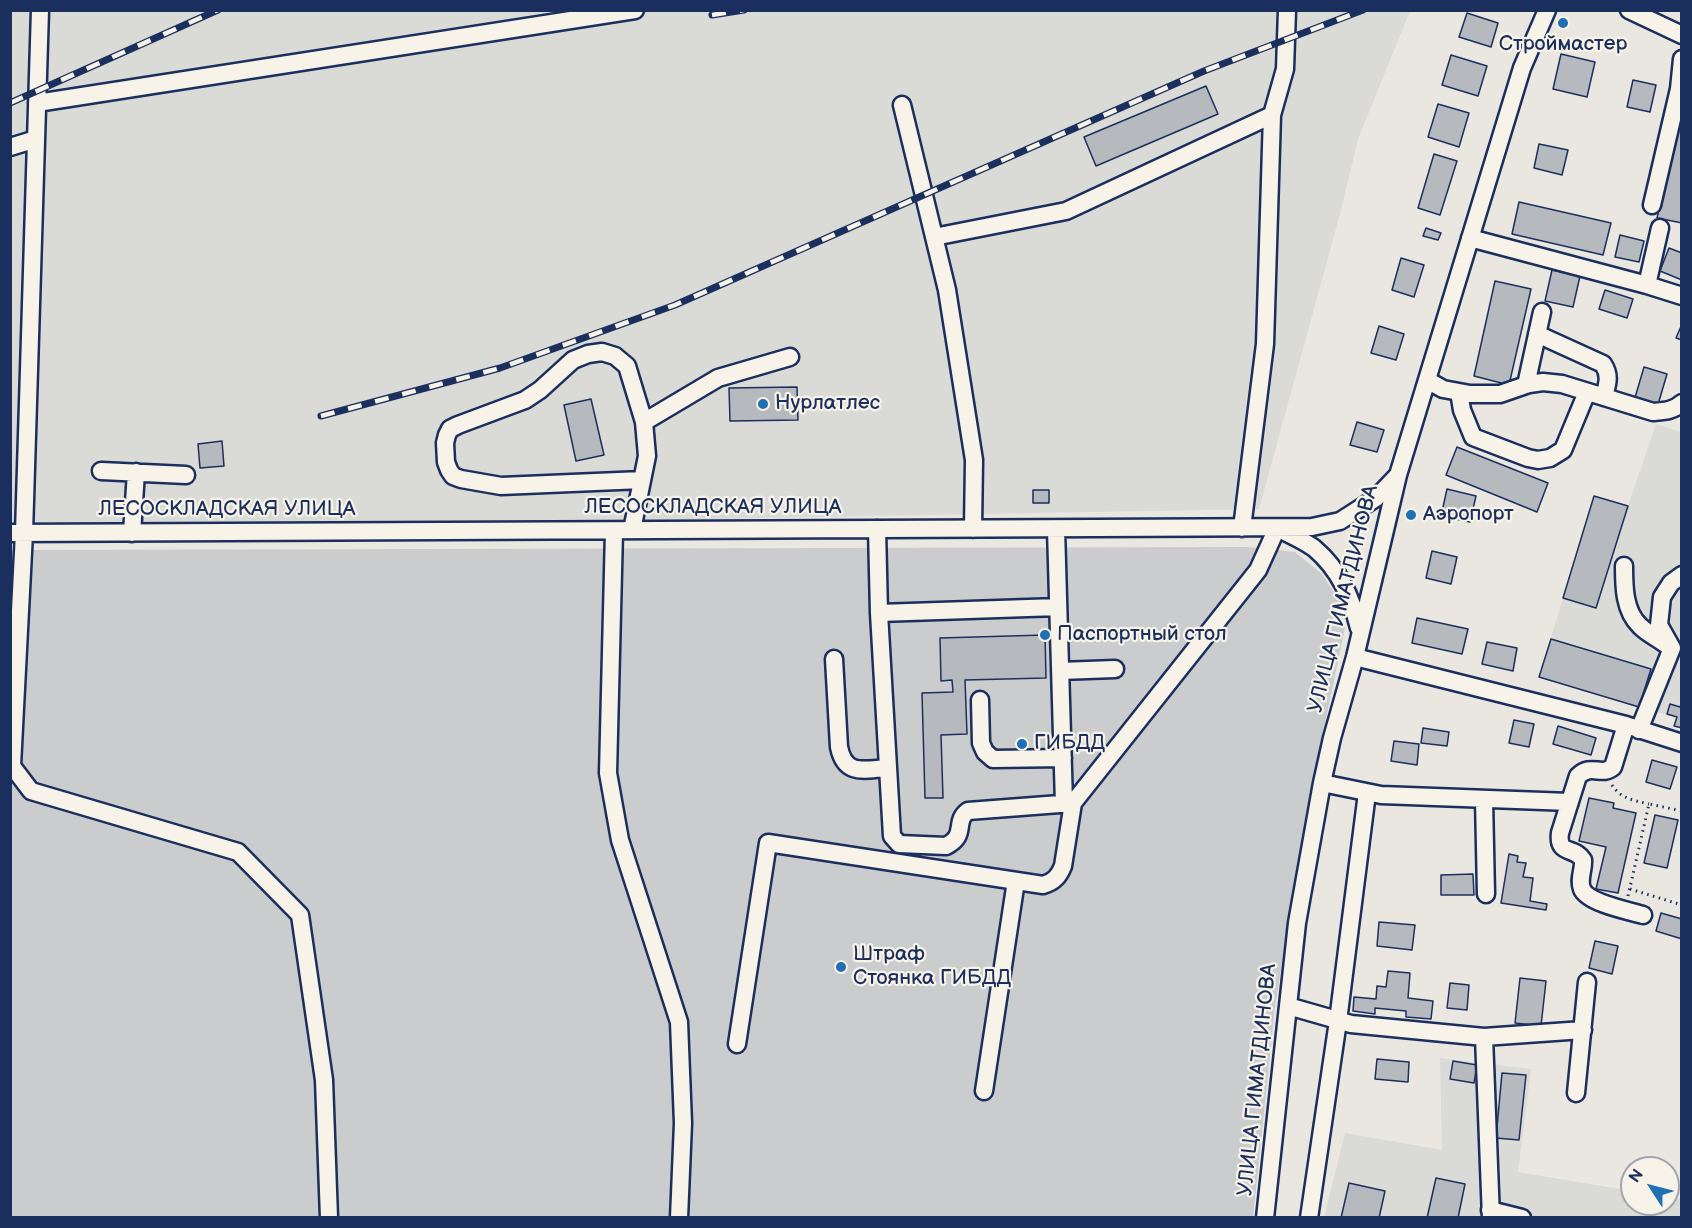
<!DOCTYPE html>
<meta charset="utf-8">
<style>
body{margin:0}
#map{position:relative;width:1692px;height:1228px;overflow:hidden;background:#eae7e0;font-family:"Balsamiq Sans",sans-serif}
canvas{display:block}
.frame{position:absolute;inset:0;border:12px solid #1b2f5e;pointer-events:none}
.north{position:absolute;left:1620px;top:1156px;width:60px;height:60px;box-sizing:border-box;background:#f7f3e8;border:2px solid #9fa5b1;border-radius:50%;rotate:306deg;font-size:16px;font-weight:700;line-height:24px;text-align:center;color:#1b2f5e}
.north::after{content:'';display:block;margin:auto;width:21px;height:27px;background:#1f6fb2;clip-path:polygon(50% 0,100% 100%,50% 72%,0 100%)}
</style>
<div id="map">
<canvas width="1692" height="1228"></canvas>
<div class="frame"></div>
<div class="north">N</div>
</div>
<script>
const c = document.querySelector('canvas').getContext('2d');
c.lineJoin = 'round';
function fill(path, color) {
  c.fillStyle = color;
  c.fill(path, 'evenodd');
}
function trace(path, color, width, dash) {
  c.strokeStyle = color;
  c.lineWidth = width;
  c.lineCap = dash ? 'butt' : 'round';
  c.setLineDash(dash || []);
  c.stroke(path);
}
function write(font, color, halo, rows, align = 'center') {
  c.font = font + ' "Balsamiq Sans",sans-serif';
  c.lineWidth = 4.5;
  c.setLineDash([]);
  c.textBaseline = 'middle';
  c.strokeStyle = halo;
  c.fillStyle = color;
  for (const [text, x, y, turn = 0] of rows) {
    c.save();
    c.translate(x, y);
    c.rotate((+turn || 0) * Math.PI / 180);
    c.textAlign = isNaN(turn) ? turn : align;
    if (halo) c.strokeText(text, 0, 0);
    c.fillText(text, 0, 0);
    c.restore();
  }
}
const built = new Path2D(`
 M10,11H1410L1358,139L1340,214L1259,509L374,525H11Z
 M1656,424L1681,432V728L1674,726L1676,717L1639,707L1539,677L1594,496L1628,506Z
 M1440,1058L1531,1069L1518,1172L1632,1191V1204H1668V1197L1681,1199V1217L1324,1218L1345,1133L1442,1150Z`);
const green = new Path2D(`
 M1247,547L1295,552L1322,574L1340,602L1345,628L1308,804L1275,1007L1253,1217H11L10,550Z`);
const building = new Path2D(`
 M1467,13L1498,23L1491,47L1459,37Z
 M1561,54L1595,62L1587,97L1553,89Z
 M1451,55L1487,66L1478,96L1442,85Z
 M1633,80L1656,85L1650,112L1627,107Z
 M1206,86L1218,114L1096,166L1084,137Z
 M1438,104L1469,113L1459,147L1428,137Z
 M1682,109V223L1657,218Z
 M1539,144L1568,150L1562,175L1534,168Z
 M1434,154L1457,161L1440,215L1418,208Z
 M1519,202L1611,223L1603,255L1512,234Z
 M1426,228L1441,233L1438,240L1423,236Z
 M1620,235L1644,241L1639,262L1615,257Z
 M1669,248L1682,253V280L1660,271Z
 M1401,258L1424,265L1414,297L1392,290Z
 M1552,270L1580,276L1573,307L1545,301Z
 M1495,281L1531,289L1509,385L1474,376Z
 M1605,290L1633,299L1627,318L1599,309Z
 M1682,324V340L1676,338Z
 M1379,326L1404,334L1396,360L1371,353Z
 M1644,367L1667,374L1657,408L1634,401Z
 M797,387L798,420L730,421L729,388Z
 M591,399L604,455L576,461L564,405Z
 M1357,422L1384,430L1377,452L1350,445Z
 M222,441L224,466L200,468L198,444Z
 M1457,447L1548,483L1537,512L1446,475Z
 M1447,489L1476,496L1470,522L1441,516Z
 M1033,490H1049V503H1033Z
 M1594,496L1628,506L1596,608L1563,598Z
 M1432,551L1457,557L1451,584L1426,578Z
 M1417,618L1468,629L1462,654L1412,643Z
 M1045,635L1046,678L965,680L967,734L941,735L943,798H925L922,693L953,692L952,680L941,681L940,638Z
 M1551,639L1651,669L1639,707L1539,677Z
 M1487,642L1517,648L1513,671L1482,664Z
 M1682,702V728L1674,726L1677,717L1667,714L1670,704L1680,707Z
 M1514,720L1534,724L1529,747L1509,743Z
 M1558,726L1596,738L1591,755L1553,744Z
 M1423,728L1449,732L1447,746L1421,743Z
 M1394,741L1419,744L1417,765L1391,761Z
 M1652,760L1677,767L1670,789L1646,782Z
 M1589,798L1614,803L1613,808L1636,813L1618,893L1596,889L1606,847L1579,841Z
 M1655,815L1678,820L1667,868L1644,863Z
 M1509,854L1518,856L1517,862L1526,863L1523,877L1533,878L1530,901L1547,904L1546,910L1501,903Z
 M1473,874L1474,895H1441V875Z
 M1661,913L1682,919V939L1656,931Z
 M1379,922L1415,925L1412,950L1377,946Z
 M1595,941L1618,946L1612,974L1589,968Z
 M1388,971L1410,973L1408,998L1433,1001L1431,1019L1406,1017V1011L1375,1008V1014L1353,1011L1354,997L1376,999L1377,986L1386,987Z
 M1520,978L1546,981L1541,1026L1515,1023Z
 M1450,983L1469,985L1467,1010L1447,1008Z
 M1377,1059L1409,1062L1408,1082L1375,1079Z
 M1453,1061L1477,1065L1474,1083L1450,1079Z
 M1502,1073L1526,1075L1519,1140L1496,1138Z
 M1436,1178L1465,1184L1458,1218H1427Z
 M1349,1183L1385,1191L1379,1218H1341Z`);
const path = new Path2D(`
 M1612,785C1621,799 1633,800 1649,804
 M1630,889L1682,905
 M1628,896L1649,804L1682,811`);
const minor = new Path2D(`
 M40,10L24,533L12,766L31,791L238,852L300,915L324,1080L329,1218
 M1629,10L1682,35
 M37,103L635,10
 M902,105L947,290L974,460L973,529
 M10,147L36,139
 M1652,205L1679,89L1682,59
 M934,237L1066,211L1272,115
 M1470,238L1647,285L1682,296
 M1647,285L1660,228
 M1537,334L1603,364C1611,376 1607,385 1604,397
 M1427,380L1443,389L1470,394H1500L1529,384L1543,382L1562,384L1653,412C1664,411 1673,411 1682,403
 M1526,385L1542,312
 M1459,392L1462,410L1473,437L1528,458L1538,460L1550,458L1563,450L1587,392
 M644,422L718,378L790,357
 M101,471L186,475
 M1242,528L1265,344L1272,115L1285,69L1287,10
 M877,529L879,613L892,836L899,844L946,846C968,835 953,822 968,811L1073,803L1258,570L1277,528C1289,534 1303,540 1314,548C1340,570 1351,597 1359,628
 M1056,529L1064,804
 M632,530L647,456L644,422L627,366L615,356L602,352L588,354L573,360L540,390L525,400L458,425L450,429L447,435L445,443L446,462L449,470L453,476L461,479L501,486L642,480
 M614,531L608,773L620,840L679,1022L683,1123L679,1218
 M10,533L1312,527L1340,521L1376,498L1398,475
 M132,533L136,472
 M1624,566C1624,586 1624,611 1640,626C1648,634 1659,639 1668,646
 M879,613L1058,607
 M1355,657L1626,725L1682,743
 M834,659L839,747C845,777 865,769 888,768
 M1060,671L1115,669
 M980,700L981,743L985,752L993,759L1063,758
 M1626,725L1613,767C1601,777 1592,763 1578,776L1560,833C1557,856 1575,846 1583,860C1584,870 1578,879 1582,889C1588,903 1629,911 1643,915
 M1639,730L1672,648L1659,625L1662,597L1671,583L1682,575
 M1322,783L1381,795L1570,802
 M1484,799L1486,894
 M1288,1006L1351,1024L1484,1037L1583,1030
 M1484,1037L1491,1218
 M737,1044L768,843L1043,885C1054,882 1059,876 1063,866L1073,803
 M984,1091L1016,881
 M1576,1093L1587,982
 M1490,1210L1522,1218
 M1265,1218L1297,923L1322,783L1332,738L1355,657L1398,475L1522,68L1547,10
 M1309,1218L1338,1021L1367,793`);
const rail = new Path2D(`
 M712,15L744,10
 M10,103L218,10
 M321,416L500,368L675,305L1204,71L1363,10`);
const markers = [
 [1563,23,6,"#1f6fb2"],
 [763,404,6,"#1f6fb2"],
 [1411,515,6,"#1f6fb2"],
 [1045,635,6,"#1f6fb2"],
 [1022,744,6,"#1f6fb2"],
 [841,967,6,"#1f6fb2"]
];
const poiNames = [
 ["Строймастер",1563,45,"center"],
 ["Нурлатлес",775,404],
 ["Аэропорт",1423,515],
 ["Паспортный стол",1057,635],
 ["ГИБДД",1034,744],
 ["Штраф",853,955],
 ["Стоянка ГИБДД",853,979]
];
const streetNames = [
 ["ЛЕСОСКЛАДСКАЯ УЛИЦА",713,508],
 ["ЛЕСОСКЛАДСКАЯ УЛИЦА",227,510],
 ["УЛИЦА ГИМАТДИНОВА",1344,599,-76],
 ["УЛИЦА ГИМАТДИНОВА",1258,1080,-84]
];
fill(built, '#dadad6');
fill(green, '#cbcccd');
fill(building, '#b6babf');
trace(building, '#1b2f5e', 1.5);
trace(minor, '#1b2f5e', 21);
trace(path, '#1b2f5e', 3, [1.5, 4.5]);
trace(minor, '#f7f3e8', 16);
trace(rail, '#1b2f5e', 7);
trace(rail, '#f7f3e8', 4.5, [14]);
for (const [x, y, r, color] of markers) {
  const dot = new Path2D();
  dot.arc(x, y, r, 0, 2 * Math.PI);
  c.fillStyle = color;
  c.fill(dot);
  trace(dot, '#f7f3e8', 2);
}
write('21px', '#1b2f5e', '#f7f3e8', poiNames, 'left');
write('21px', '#1b2f5e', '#f7f3e8', streetNames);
</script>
